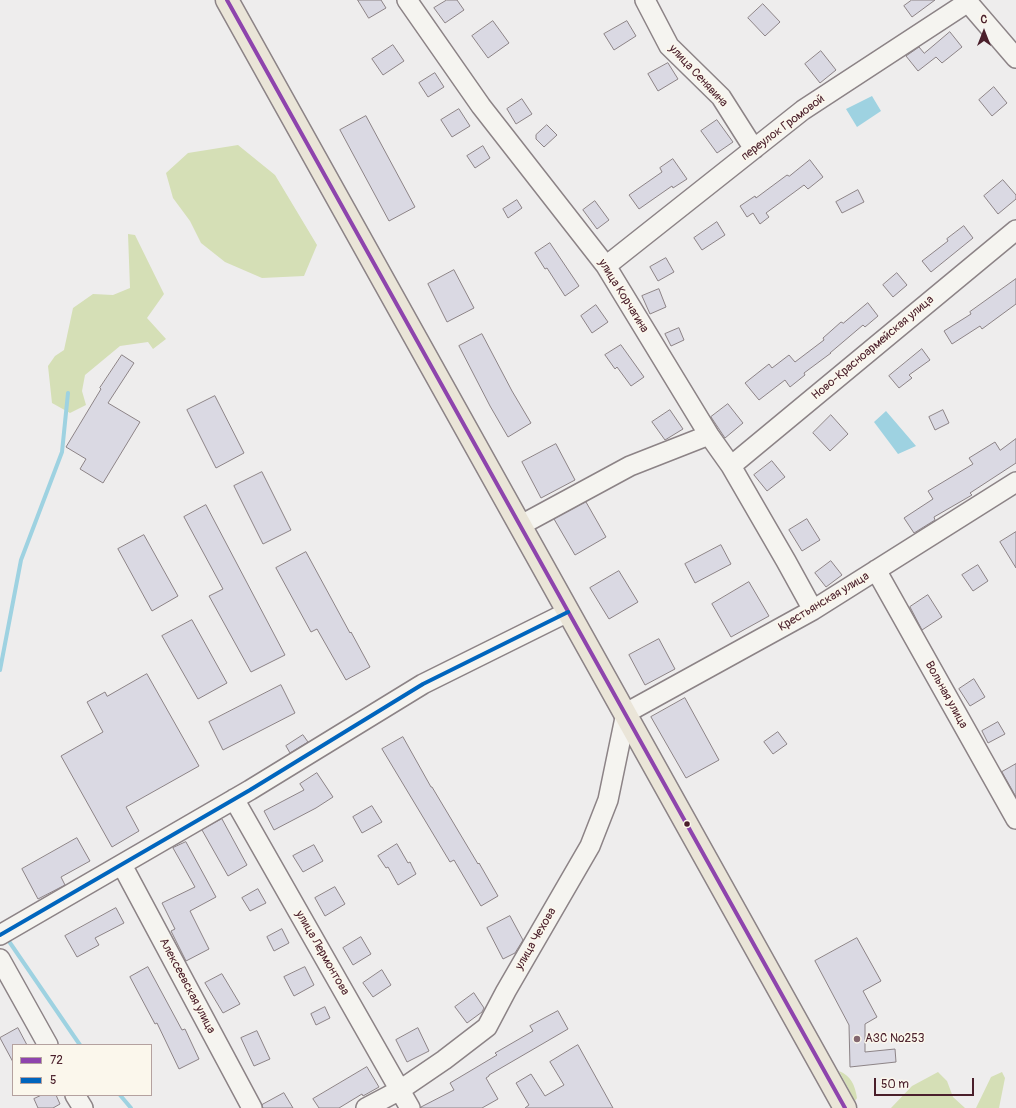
<!DOCTYPE html>
<meta charset="utf-8">
<style>
body{margin:0}
#map{position:relative;width:1016px;height:1108px;overflow:hidden;background:#eeeded;font-family:Pangolin,sans-serif}
canvas{display:block}
.legend{position:absolute;left:12px;top:1044px;width:140px;height:52px;box-sizing:border-box;background:#fbf7ec;border:1px solid #b4a19f;margin:0;padding:5px 7px;list-style:none;font-size:12px;color:#4a1f2b}
.legend li{display:flex;align-items:center;gap:8px;height:20px}
.legend b{width:20px;border:1px solid #b4a19f}
.north{position:absolute;left:964px;top:12px;width:40px;height:40px;-webkit-text-stroke:3px #fbf7ec;paint-order:stroke;rotate:0deg;font-size:11px;font-weight:700;line-height:16px;text-align:center;color:#4a1f2b}
.north::after{content:'';display:block;margin:auto;width:14px;height:18px;background:#4a1f2b;clip-path:polygon(50% 0,100% 100%,50% 72%,0 100%)}
.scale{position:absolute;left:874px;top:1078px;width:100px;height:18px;box-sizing:border-box;border:2px solid #4a1f2b;border-top:0;padding-left:5px;font-size:12px;line-height:14px;white-space:nowrap;color:#4a1f2b;-webkit-text-stroke:3px #fbf7ec;paint-order:stroke}
</style>
<div id="map">
<canvas width="1016" height="1108"></canvas>
<ul class="legend">
<li><b style="height:5px;background:#8e44ad"></b>72</li>
<li><b style="height:5px;background:#0065bd"></b>5</li>
</ul>
<div class="north">С</div>
<div class="scale">50 m</div>
</div>
<script>
const c = document.querySelector('canvas').getContext('2d');
c.lineJoin = 'round';
function fill(path, color) {
  c.fillStyle = color;
  c.fill(path, 'evenodd');
}
function trace(path, color, width, dash) {
  c.strokeStyle = color;
  c.lineWidth = width;
  c.lineCap = dash ? 'butt' : 'round';
  c.setLineDash(dash || []);
  c.stroke(path);
}
function write(font, color, halo, rows, align = 'center') {
  c.font = font + ' Pangolin,sans-serif';
  c.lineWidth = 3;
  c.setLineDash([]);
  c.textBaseline = 'middle';
  c.strokeStyle = halo;
  c.fillStyle = color;
  for (const [text, x, y, turn = 0] of rows) {
    c.save();
    c.translate(x, y);
    c.rotate((+turn || 0) * Math.PI / 180);
    c.textAlign = isNaN(turn) ? turn : align;
    if (halo) c.strokeText(text, 0, 0);
    c.fillText(text, 0, 0);
    c.restore();
  }
}
const green = new Path2D(`
 M238,145L275,175L317,245L304,276L262,278L225,262L201,243L190,221L173,198L166,173L188,153Z
 M128,234L135,235L164,294L147,318L166,339L153,349L148,342L120,346L85,375L82,391L86,405L70,413L52,403L48,366L55,356L64,350L73,308L93,294L113,295L130,288Z
 M839,1071C851,1076 855,1085 857,1098L855,1101Z
 M938,1072L947,1081L953,1097L965,1108H891L912,1086Z
 M1002,1072L1005,1078L999,1108H976L991,1077Z`);
const water = new Path2D(`
 M872,96L881,111L857,127L846,109Z
 M886,411L916,446L898,454L874,422Z`);
const stream = new Path2D(`
 M0,670L21,560L62,452L68,393
 M6,937L80,1045
 M120,1095L131,1108`);
const building = new Path2D(`
 M358,0H381L386,8L369,18Z
 M447,0H457L464,10L445,23L434,8Z
 M912,0H935L912,17L904,6Z
 M763,4L780,22L765,36L748,18Z
 M493,21L509,43L488,58L472,36Z
 M627,21L636,36L614,50L604,34Z
 M950,32L962,47L942,63L936,57L918,71L906,56L919,47L924,53Z
 M393,45L404,61L383,75L372,59Z
 M821,51L836,70L820,83L805,64Z
 M668,63L678,79L658,91L648,74Z
 M435,73L444,87L428,97L419,83Z
 M994,87L1007,103L992,116L979,100Z
 M522,99L532,114L516,124L507,109Z
 M459,109L470,126L452,137L441,120Z
 M366,116L415,207L389,221L340,130Z
 M717,120L733,142L717,153L701,131Z
 M547,125L557,135L544,147L536,139V135Z
 M483,146L490,158L475,168L467,156Z
 M673,159L687,179L673,188L672,186L639,209L629,195L662,172L660,168Z
 M810,160L823,177L808,189L804,185L766,213L769,217L760,224L753,213L747,217L740,206L755,196L756,198L787,175L789,176Z
 M1003,180L1016,195V199L998,214L984,196Z
 M858,190L864,202L842,213L836,202Z
 M517,200L522,208L508,218L503,209Z
 M595,201L609,220L597,229L583,210Z
 M717,222L725,235L702,250L694,238Z
 M964,226L973,238L931,272L922,261L948,241L947,239Z
 M550,243L579,286L565,296L547,268L545,269L535,253Z
 M666,258L674,272L658,281L650,267Z
 M454,270L474,308L447,322L428,284Z
 M897,273L907,285L893,297L883,285Z
 M1016,279V304L982,329L980,326L952,344L944,331L971,314L970,312Z
 M659,289L666,307L650,314L642,296Z
 M868,303L878,316L865,327L863,325L830,353H831L804,373L805,375L790,387L785,380L759,400L745,383L769,364L772,368L789,355L795,362L824,340L823,338L841,322L843,323Z
 M596,305L608,322L592,333L581,316Z
 M679,328L684,340L671,346L665,334Z
 M482,334L512,391L531,423L508,437L490,406L459,346Z
 M621,345L644,377L631,386L617,367L615,369L605,355Z
 M922,349L930,360L909,375L912,378L899,388L889,376Z
 M122,355L134,363L108,403L140,422L103,483L80,469L86,459L66,447L101,389L100,388Z
 M215,396L244,453L216,468L187,410Z
 M728,404L743,423L725,438L711,417Z
 M670,410L683,429L665,440L652,422Z
 M943,410L949,423L935,430L929,417Z
 M831,415L848,434L830,451L813,433Z
 M1016,439V463L970,493L972,495L934,517L935,520L914,533L904,518L933,499L928,491L973,464L969,458L995,442L1000,450Z
 M556,444L575,480L541,498L522,462Z
 M772,461L785,477L767,491L754,475Z
 M262,472L291,530L263,544L234,486Z
 M586,502L606,537L575,555L554,519Z
 M206,505L285,655L251,672L209,596L223,589L184,517Z
 M807,519L820,540L802,551L789,530Z
 M1016,532V568L1000,542Z
 M144,535L178,596L152,611L118,549Z
 M721,545L731,564L695,583L685,564Z
 M306,552L350,633L351,632L370,667L346,680L317,629L311,632L276,568Z
 M831,561L842,575L826,587L815,573Z
 M978,565L988,581L973,591L962,575Z
 M619,571L638,602L609,619L590,588Z
 M749,582L769,616L731,637L712,604Z
 M928,595L942,617L922,630L910,607Z
 M192,620L227,683L198,699L162,636Z
 M659,639L675,669L645,685L629,655Z
 M147,674L199,766L126,807L139,831L112,847L61,756L103,732L87,702L105,692L107,696Z
 M974,679L985,697L970,706L959,689Z
 M281,685L295,713L223,750L209,722Z
 M685,698L719,760L686,778L651,717Z
 M998,722L1005,734L988,743L982,731Z
 M778,732L787,744L773,754L764,742Z
 M303,735L308,742L290,753L286,746Z
 M403,737L431,787H432L478,864L479,863L498,896L481,906L454,860L450,862L382,749Z
 M1016,764V797L1002,772Z
 M317,773L333,797L316,808L274,830L264,811L304,790L300,784Z
 M372,806L382,822L362,833L353,817Z
 M222,819L247,865L228,876L202,830Z
 M77,838L90,861L61,877L65,885L38,899L22,869Z
 M186,842L216,897L190,911L209,949L186,961L171,931L175,929L162,903L195,887L173,848Z
 M397,844L408,863L410,862L416,874L398,885L388,867L386,868L378,856Z
 M314,845L323,861L303,872L293,856Z
 M335,887L345,904L325,916L315,898Z
 M258,889L266,903L250,911L242,898Z
 M116,908L124,923L95,938L99,945L77,957L65,936Z
 M510,916L523,940L515,953L503,959L487,928Z
 M282,929L289,943L274,951L267,937Z
 M361,937L371,954L353,965L343,948Z
 M857,938L881,981L863,991L877,1017L865,1024V1052L895,1049L896,1062L850,1067L849,1025L815,961Z
 M148,967L182,1030L185,1029L199,1059L179,1069L157,1023L155,1024L130,977Z
 M305,967L314,985L294,996L284,977Z
 M382,970L391,985L373,997L363,983Z
 M222,974L240,1004L223,1013L205,983Z
 M474,993L484,1008L482,1012L467,1023L455,1007Z
 M325,1007L330,1018L316,1025L311,1014Z
 M558,1011L568,1029L489,1075V1076L486,1078L498,1099L482,1108H421V1107L454,1090L450,1083L497,1055L495,1053L533,1031L530,1026Z
 M18,1028L27,1045H13V1062L0,1038Z
 M418,1028L429,1051L407,1062L396,1040Z
 M257,1031L270,1059L254,1066L241,1038Z
 M578,1045L613,1108H525L529,1105L516,1083L531,1074L545,1096L564,1085L550,1062Z
 M367,1067L379,1087L363,1096L362,1094L339,1108H319L313,1099Z
 M284,1093L293,1108H263L262,1105Z
 M42,1095H56L60,1104L53,1108H38L34,1099Z`);
const minor = new Path2D(`
 M407,0L481,106L606,266L709,435L731,466L786,561L813,610
 M645,0L669,46L721,97L754,149
 M966,0L1016,58
 M606,266L803,110L968,2
 M731,466L1016,230
 M521,525L630,466L709,435
 M876,570L1016,819
 M234,799L410,1108
 M122,865L252,1108
 M0,935L250,790L423,684L568,612
 M0,959L48,1045
 M75,1095L83,1108
 M366,1108L400,1090L444,1060L487,1027L506,991L590,846L608,800L626,713L813,610L1016,482`);
const major = new Path2D(`
 M227,0L845,1108`);
const bus1 = new Path2D(`
 M227,0L845,1108`);
const bus2 = new Path2D(`
 M0,935L250,790L423,684L568,612`);
const markers = [
 [687,824,3.5,"#4a1f2b"],
 [857,1039,4,"#83676f"]
];
const streetNames = [
 ["улица Сенявина",698,76,47],
 ["переулок Громовой",783,128,-37],
 ["улица Корчагина",623,296,58],
 ["Ново-Красноармейская улица",873,348,-40],
 ["Крестьянская улица",824,602,-31],
 ["Вольная улица",946,695,61],
 ["улица Чехова",536,939,-60],
 ["улица Лермонтова",322,953,60],
 ["Алексеевская улица",187,986,62]
];
const poiNames = [
 ["АЗС №253",865,1039]
];
fill(green, '#d5dfb6');
fill(water, '#9ed2e1');
trace(stream, '#9ed2e1', 4);
fill(building, '#dad9e3');
trace(building, '#8c8386', 1);
trace(minor, '#8c8386', 22);
trace(major, '#8c8386', 25);
trace(minor, '#f5f4f0', 19);
trace(major, '#eae5d8', 22);
trace(bus1, '#8e44ad', 4);
trace(bus2, '#0065bd', 4);
for (const [x, y, r, color] of markers) {
  const dot = new Path2D();
  dot.arc(x, y, r, 0, 2 * Math.PI);
  c.fillStyle = color;
  c.fill(dot);
  trace(dot, '#fbf7ec', 1.5);
}
write('12px', '#4a1f2b', '#fbf7ec', streetNames);
write('12px', '#4a1f2b', '#fbf7ec', poiNames, 'left');
</script>
